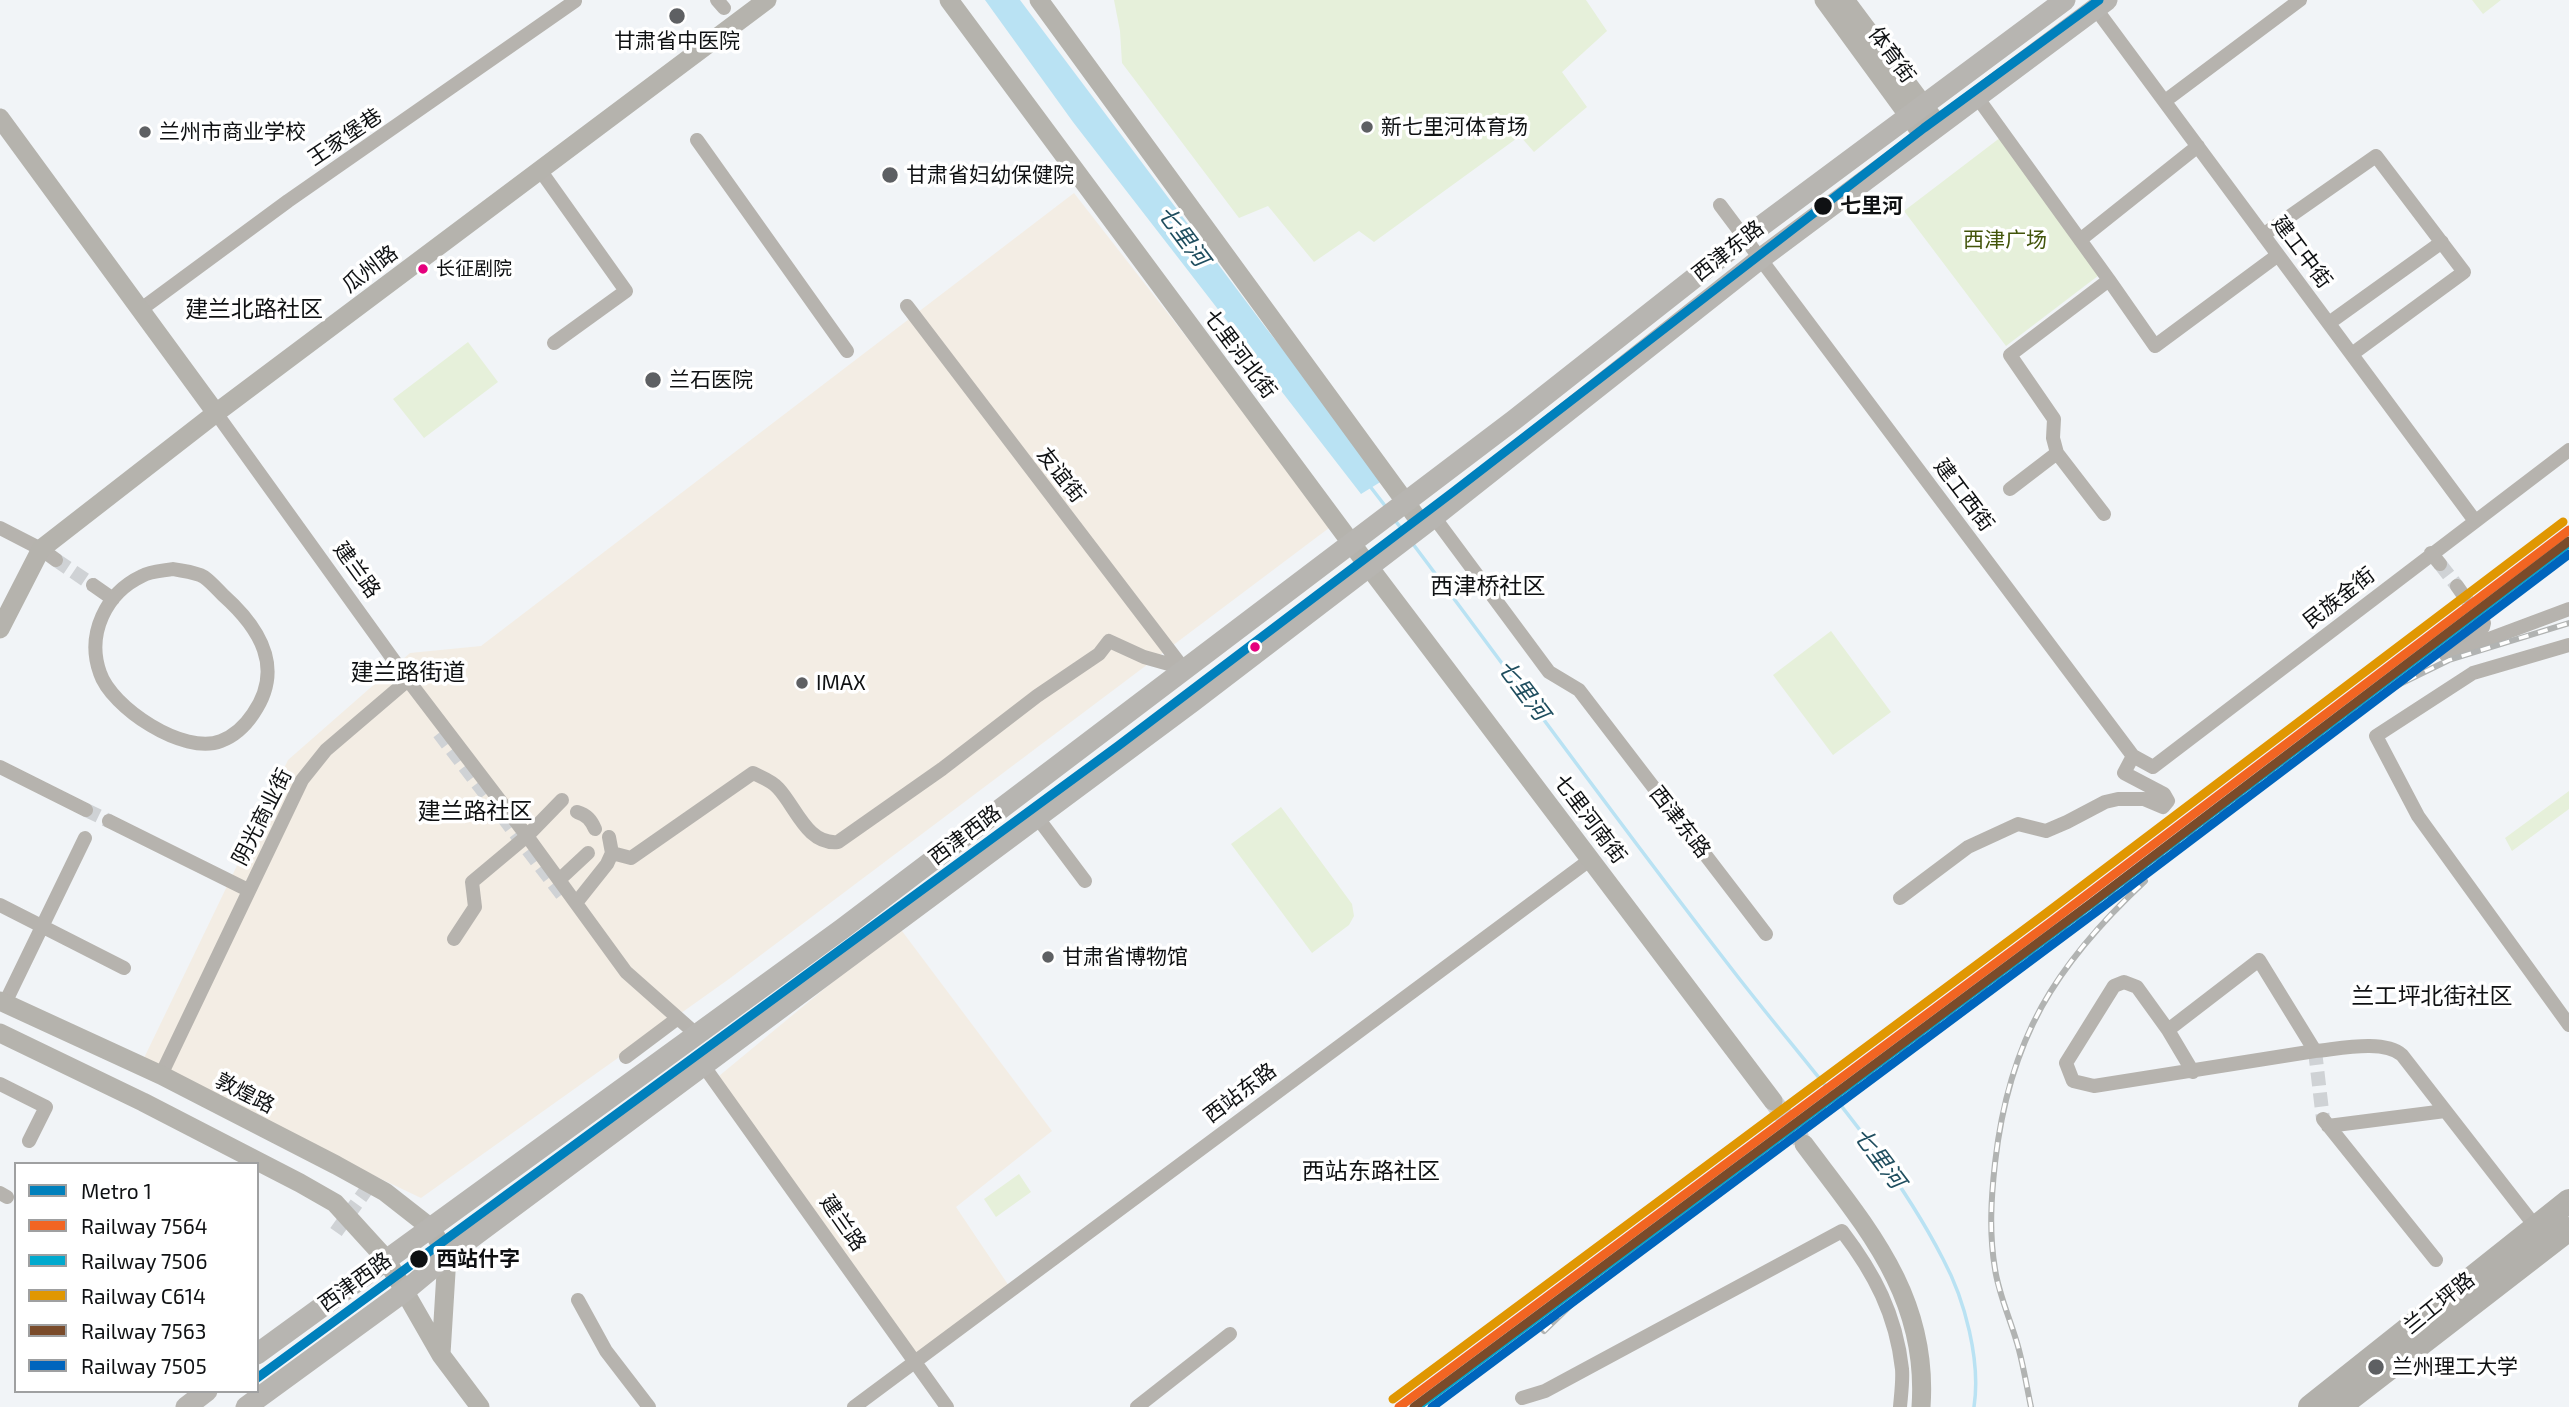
<!DOCTYPE html>
<meta charset="utf-8">
<style>
body{margin:0}
#map{position:relative;width:2569px;height:1407px;overflow:hidden;background:#f1f4f7;font-family:"Exo 2",sans-serif}
canvas{display:block}
.legend{position:absolute;left:14px;top:1162px;width:245px;height:231px;box-sizing:border-box;background:#fff;border:2px solid #9fa0a1;margin:0;padding:9px 12px;list-style:none;font-size:21px;color:#0f1113}
.legend li{display:flex;align-items:center;gap:14px;height:35px}
.legend b{width:35px;border:2px solid #9fa0a1}
</style>
<div id="map">
<canvas width="2569" height="1407"></canvas>
<ul class="legend">
<li><b style="height:9px;background:#0080bc"></b>Metro 1</li>
<li><b style="height:9px;background:#f26522"></b>Railway 7564</li>
<li><b style="height:9px;background:#00a9ce"></b>Railway 7506</li>
<li><b style="height:9px;background:#e09702"></b>Railway C614</li>
<li><b style="height:9px;background:#7a4b2a"></b>Railway 7563</li>
<li><b style="height:9px;background:#0065bd"></b>Railway 7505</li>
</ul>
</div>
<script>
const c = document.querySelector('canvas').getContext('2d');
c.lineJoin = 'round';
function fill(path, color) {
  c.fillStyle = color;
  c.fill(path, 'evenodd');
}
function trace(path, color, width, dash) {
  c.strokeStyle = color;
  c.lineWidth = width;
  c.lineCap = dash ? 'butt' : 'round';
  c.setLineDash(dash || []);
  c.stroke(path);
}
function write(font, color, halo, rows, align = 'center') {
  c.font = font + ' "Exo 2","Noto Sans SC",sans-serif';
  c.lineWidth = 7;
  c.setLineDash([]);
  c.textBaseline = 'middle';
  c.strokeStyle = halo;
  c.fillStyle = color;
  for (const [text, x, y, turn = 0] of rows) {
    c.save();
    c.translate(x, y);
    c.rotate((+turn || 0) * Math.PI / 180);
    c.textAlign = isNaN(turn) ? turn : align;
    if (halo) c.strokeText(text, 0, 0);
    c.fillText(text, 0, 0);
    c.restore();
  }
}
const commercial = new Path2D(`
 M1074,193L1333,525L729,979L421,1198L333,1156L144,1058L288,760L410,653L481,646Z
 M899,927L1052,1131L956,1207L1009,1286L914,1362L719,1076Z`);
const green = new Path2D(`
 M1114,0H1586L1607,31L1562,72L1587,107L1534,152L1520,136L1374,242L1359,231L1314,262L1268,206L1239,218L1122,63L1120,31Z
 M2472,0H2501L2483,14Z
 M2005,134L2107,269L2006,346L1904,211Z
 M468,342L498,382L424,438L393,399Z
 M1831,631L1891,712L1833,755L1773,675Z
 M2569,791V809L2512,851L2505,838Z
 M1281,807L1352,904L1354,916L1349,925L1312,953L1231,844Z
 M1019,1174L1031,1192L996,1217L984,1199Z`);
const water = new Path2D(`
 M985,0H1020L1266,328L1357,443L1382,481L1361,494L1073,122Z`);
const stream = new Path2D(`
 M1369,485L1386,507
 M1394,519L1404,532
 M1413,544C1519,685 1623,829 1731,968C1804,1063 1888,1152 1943,1259C1965,1300 1981,1361 1974,1407`);
const streetTunnel = new Path2D(`
 M56,560L93,585
 M2440,564L2457,586
 M2464,596L2484,623
 M439,733L563,896
 M86,810L109,821
 M2315,1051L2323,1119
 M336,1232L374,1179`);
const secondaryTunnel = new Path2D(`
 M1773,1101L1804,1144`);
const street = new Path2D(`
 M717,0L724,8
 M2096,9L2475,521
 M1977,97L2109,280
 M2165,101L2300,0
 M697,140L847,351
 M540,170L626,291L554,343
 M1720,205L2133,756L2153,767L2569,450
 M2263,235L2376,156L2464,272L2352,354
 M2080,240L2198,146
 M907,306L1183,668
 M140,310L288,201L575,1
 M2329,323L2442,242
 M216,413L408,680L527,836L626,972L696,1034
 M2010,489L2057,453
 M2104,514L2057,453L2053,438L2054,419L2010,355L2109,280L2155,346L2278,255
 M1434,517L1549,672L1579,690L1766,934
 M0,528L41,549L56,560
 M2431,553L2440,564
 M173,569C182,571 196,572 204,577C211,582 217,589 223,595C260,628 285,668 253,714C245,726 234,736 221,741C184,756 111,707 100,673C86,634 106,593 142,576C151,571 163,571 173,569Z
 M93,585L113,599
 M2457,586L2464,596
 M2484,623L2483,627L2446,651V655L2569,609
 M2569,645L2473,673L2376,736L2418,816L2569,1025
 M0,767L86,810
 M577,812C587,815 591,820 595,829
 M1037,817L1085,881
 M109,821L248,890
 M612,853L631,858L753,773C761,777 772,781 778,788C796,807 807,845 838,842L942,769L1037,696L1099,654L1109,641L1144,657L1183,668
 M559,880L588,853
 M1900,898L1968,847L2018,824L2046,831L2067,822L2105,802L2118,799H2144L2163,807L2168,801L2164,794L2124,773L2133,756
 M576,903L607,864L612,853L609,837
 M0,905L124,968
 M454,939L475,907L472,882L527,836L562,800
 M5,1003L85,838
 M2168,1030L2193,1072
 M2315,1051L2094,1086L2073,1081L2066,1063L2114,986L2124,982L2137,987L2168,1030L2259,960L2315,1051C2339,1049 2383,1039 2402,1055L2535,1226
 M626,1057L678,1018
 M703,1065L947,1407
 M161,1075L302,780L326,750L408,680
 M0,1084L46,1107L29,1141
 M2323,1119L2436,1260
 M2328,1126L2445,1111
 M0,1193L7,1197
 M578,1300L606,1351L649,1407
 M1522,1398L1545,1391L1842,1231C1874,1273 1896,1314 1902,1369C1903,1381 1901,1395 1900,1407
 M854,1407L1591,859
 M1137,1407L1230,1334`);
const secondary = new Path2D(`
 M949,0L1369,567L1773,1101
 M1039,0L1423,526
 M1824,0L1924,137
 M1845,0L1939,126
 M0,118L216,413
 M0,629L41,549L216,413L767,0
 M0,1001L161,1075L336,1165L385,1192L431,1228L447,1256L441,1354
 M0,1033L143,1102L300,1183L335,1203L386,1259L441,1355L480,1407
 M1804,1144C1866,1227 1929,1296 1921,1407`);
const primary = new Path2D(`
 M257,1354L842,929L1514,420L1745,238L2065,0
 M186,1407L207,1391
 M246,1407L405,1291L447,1256L1192,702L1434,517L1760,259L2107,0`);
const highway = new Path2D(`
 M2310,1407L2569,1201
 M2339,1407L2569,1229`);
const rail = new Path2D(`
 M1892,1060L2343,719L2402,683L2449,660L2569,623
 M1544,1331L1576,1300L1618,1266L1900,1054
 M2031,1407C2027,1388 2024,1369 2019,1350C2012,1323 1999,1296 1995,1269C1989,1233 1991,1199 1995,1163C2009,1039 2055,965 2145,881`);
const rail1 = new Path2D(`
 M1399,1407L2051,922L2569,530`);
const rail2 = new Path2D(`
 M1417,1407L2057,930L2569,543`);
const rail3 = new Path2D(`
 M1393,1399L2045,914L2563,522`);
const rail4 = new Path2D(`
 M1414,1407L2090,904L2569,541`);
const rail5 = new Path2D(`
 M1432,1407L2096,912L2569,554`);
const metro1 = new Path2D(`
 M257,1378L1118,746L1453,492L1924,128L2099,0`);
const markers = [
 [677,16,9,"#5e6063"],
 [1367,127,7,"#5e6063"],
 [145,132,7,"#5e6063"],
 [890,175,9,"#5e6063"],
 [1823,206,10,"#0f1113"],
 [423,269,6,"#e5007d"],
 [653,380,9,"#5e6063"],
 [1255,647,6,"#e5007d"],
 [802,683,7,"#5e6063"],
 [1048,957,7,"#5e6063"],
 [419,1259,10,"#0f1113"],
 [2376,1367,9,"#5e6063"]
];
const busNames = [
 ["长征剧院",436,269]
];
const poiNames = [
 ["甘肃省中医院",677,41,"center"],
 ["新七里河体育场",1381,127],
 ["兰州市商业学校",159,132],
 ["甘肃省妇幼保健院",906,175],
 ["兰石医院",669,380],
 ["IMAX",816,683],
 ["甘肃省博物馆",1062,957],
 ["兰州理工大学",2392,1367]
];
const streetNames = [
 ["体育街",1892,55,54],
 ["王家堡巷",345,137,-34],
 ["西津东路",1728,251,-38],
 ["建工中街",2302,252,53],
 ["瓜州路",370,269,-37],
 ["七里河北街",1240,354,53],
 ["友谊街",1061,475,52],
 ["建工西街",1964,495,53],
 ["建兰路",357,570,54],
 ["民族金街",2339,598,-38],
 ["阴光商业街",262,817,-63],
 ["七里河南街",1590,819,53],
 ["西津东路",1680,822,52],
 ["西津西路",965,835,-37],
 ["敦煌路",245,1093,27],
 ["西站东路",1240,1093,-37],
 ["建兰路",843,1223,55],
 ["西津西路",355,1282,-36],
 ["兰工坪路",2439,1303,-39]
];
const stopNames = [
 ["七里河",1840,206],
 ["西站什字",436,1259]
];
const parkNames = [
 ["西津广场",2005,240]
];
const waterNames = [
 ["七里河",1183,236,53],
 ["七里河",1523,690,53],
 ["七里河",1879,1158,53]
];
const neighbourhoodNames = [
 ["建兰北路社区",254,309],
 ["西津桥社区",1488,586],
 ["建兰路街道",408,672],
 ["建兰路社区",475,811],
 ["兰工坪北街社区",2432,996],
 ["西站东路社区",1371,1171]
];
fill(commercial, '#f3ede4');
fill(green, '#e6f0da');
fill(water, '#b9e2f3');
trace(stream, '#b9e2f3', 3.5);
trace(streetTunnel, '#cfd2d5', 14, [14, 7]);
trace(secondaryTunnel, '#cfd2d5', 19, [19, 10]);
trace(street, '#b6b3ae', 14);
trace(secondary, '#b5b3ad', 19);
trace(primary, '#b7b5b1', 21);
trace(highway, '#b2b0ab', 24);
trace(rail, '#b1b3b2', 6);
trace(rail, '#fff', 3.5, [10]);
trace(rail1, '#f26522', 9);
trace(rail2, '#00a9ce', 9);
trace(rail3, '#e09702', 9);
trace(rail4, '#7a4b2a', 9);
trace(rail5, '#0065bd', 9);
trace(metro1, '#0080bc', 9);
for (const [x, y, r, color] of markers) {
  const dot = new Path2D();
  dot.arc(x, y, r, 0, 2 * Math.PI);
  c.fillStyle = color;
  c.fill(dot);
  trace(dot, '#fff', 2.5);
}
write('19px', '#0f1113', '#fff', busNames, 'left');
write('21px', '#0f1113', '#fff', poiNames, 'left');
write('21px', '#0f1113', '#fff', streetNames);
write('bold 21px', '#0f1113', '#fff', stopNames, 'left');
write('21px', '#43550b', '#fff', parkNames);
write('italic 23px', '#1f4e5f', '#fff', waterNames);
write('23px', '#0f1113', '#fff', neighbourhoodNames);
</script>
